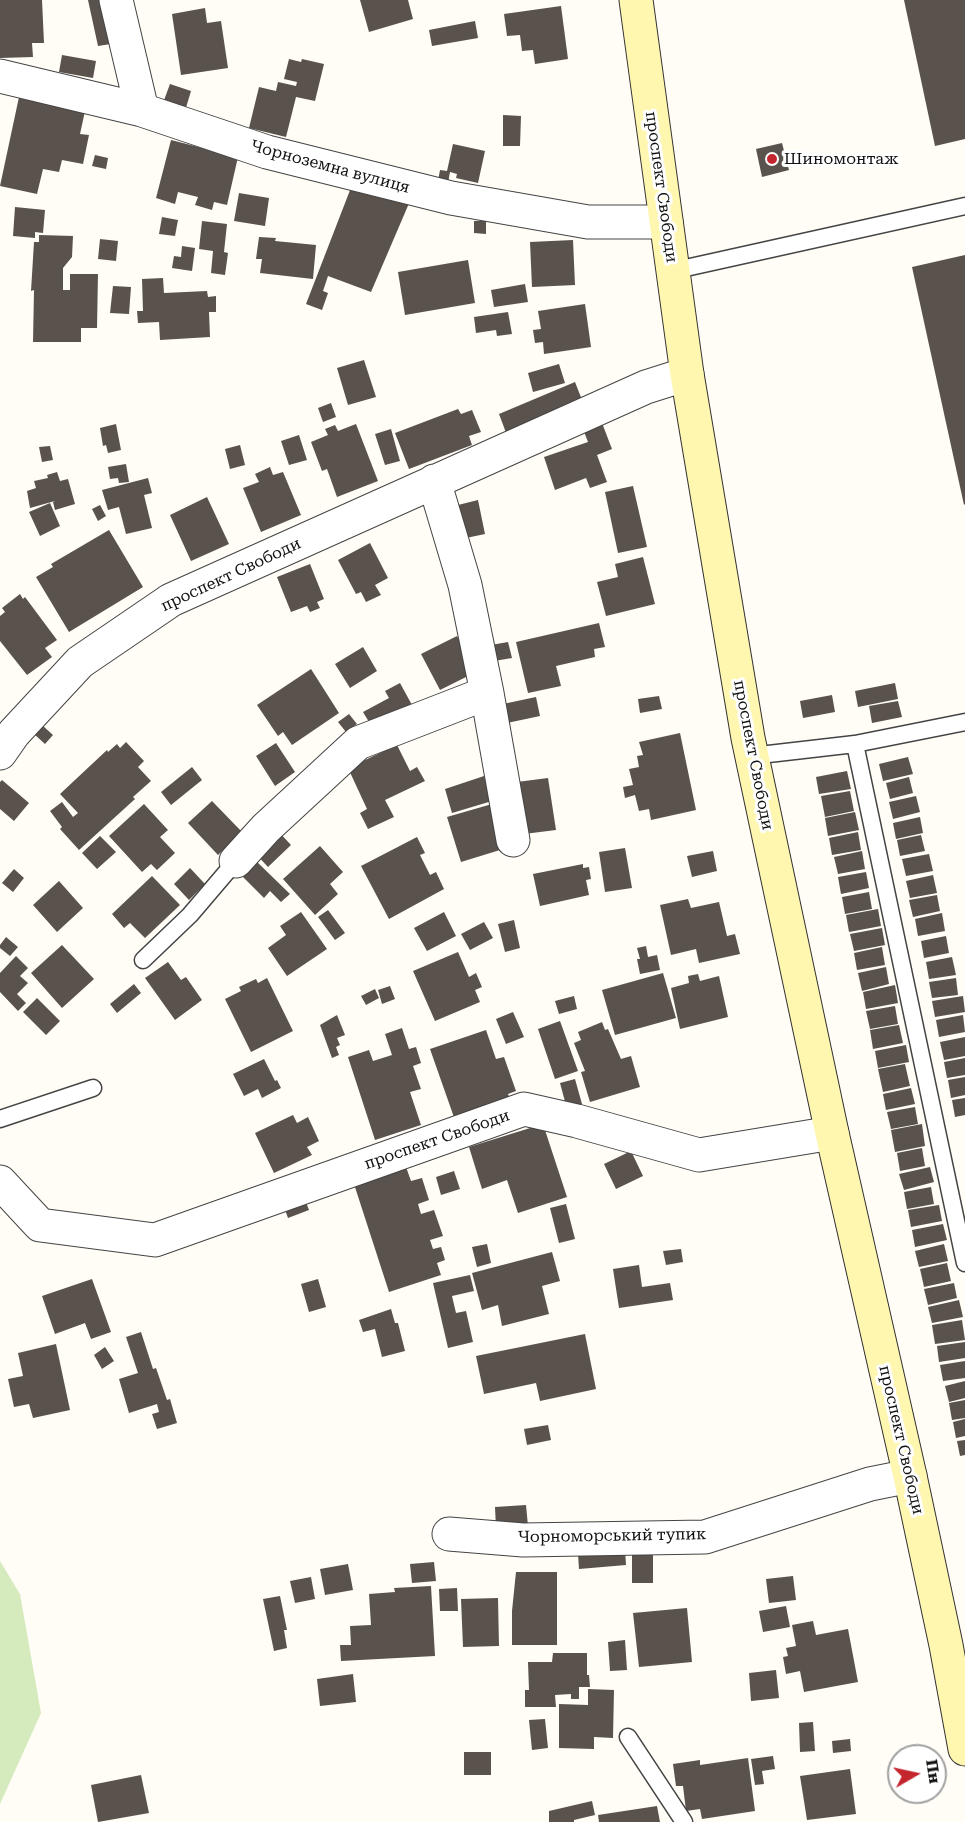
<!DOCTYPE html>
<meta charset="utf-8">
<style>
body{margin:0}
#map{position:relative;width:965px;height:1822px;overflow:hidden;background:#fffdf5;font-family:"Roboto Serif",serif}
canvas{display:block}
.north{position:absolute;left:887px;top:1744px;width:60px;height:60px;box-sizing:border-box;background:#fff;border:2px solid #a0a0a0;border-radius:50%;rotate:81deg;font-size:16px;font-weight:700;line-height:24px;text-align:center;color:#111}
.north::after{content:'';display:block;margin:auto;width:21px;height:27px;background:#c4262e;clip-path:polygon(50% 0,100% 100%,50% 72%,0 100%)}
</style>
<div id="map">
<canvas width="965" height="1822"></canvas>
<div class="north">Пн</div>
</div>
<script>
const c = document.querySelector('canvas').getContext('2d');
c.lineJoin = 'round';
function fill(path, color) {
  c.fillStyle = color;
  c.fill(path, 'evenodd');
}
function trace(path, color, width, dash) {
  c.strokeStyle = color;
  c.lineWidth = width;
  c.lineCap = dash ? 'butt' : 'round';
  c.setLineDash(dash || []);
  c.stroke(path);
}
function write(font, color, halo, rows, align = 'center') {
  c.font = font + ' "Roboto Serif",serif';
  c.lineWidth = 6;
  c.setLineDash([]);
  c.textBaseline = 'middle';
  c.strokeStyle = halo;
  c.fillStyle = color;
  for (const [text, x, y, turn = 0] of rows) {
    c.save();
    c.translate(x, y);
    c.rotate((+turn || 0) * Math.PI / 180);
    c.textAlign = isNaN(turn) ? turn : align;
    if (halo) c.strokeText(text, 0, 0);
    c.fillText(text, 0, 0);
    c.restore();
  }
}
const green = new Path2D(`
 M0,1561L20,1594L41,1713L0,1804Z`);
const building = new Path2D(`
 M0,0H42L44,43H32L33,57L0,58Z
 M88,0H101L111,44L98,46Z
 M360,0H408L413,19L369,32Z
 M904,0H965V139L935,146Z
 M561,6L568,59L535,64L533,50L522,51L520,35L507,36L504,14Z
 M205,8L207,23L221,21L228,68L181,75L172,14Z
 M475,21L478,38L432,46L429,30Z
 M62,55L96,61L93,78L59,72Z
 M289,59L301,62L302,59L324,64L315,101L296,97L286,137L249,128L259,87L276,91L278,82L296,86L297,82L284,79Z
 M170,84L191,91L185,111L163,103Z
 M19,97L85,111L80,134L89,135L83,164L62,160L59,172L43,169L37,194L0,186Z
 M503,115L521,116L520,146H503Z
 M171,140L238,157L227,205L214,202L212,210L195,205L198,197L178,192L175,204L156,198Z
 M782,143L789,170L762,177L756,149Z
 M453,144L485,151L478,183L456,178L457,174L450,172L448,183L438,181L440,170L447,171Z
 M95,155L108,158L106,169L92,166Z
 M352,185L410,201L371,292L328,276L323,291L328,293L322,310L306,304Z
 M239,193L269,198L265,226L234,221Z
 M15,207L45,210L43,233L35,232V238L13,236Z
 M162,217L178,220L175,236L159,234Z
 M202,221L227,224L224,252L228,253L225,275L211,273L213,251L199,249Z
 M474,221H486V234L474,233Z
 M39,235L73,236L72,257L63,268V290H70V274H98L97,328H81V342H33L34,290L31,291L34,242H39Z
 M259,237L276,238L275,241L316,245L313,279L260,273L262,259H256Z
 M100,239L118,241L116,261L98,259Z
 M573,240L575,285L532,287L530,242Z
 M182,246L195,248L192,271L172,268L174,256L181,257Z
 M965,255V504L964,505L912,267Z
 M468,260L475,303L405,315L398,272Z
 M163,278L164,293L207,291L208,297L216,296V312H209L210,337L160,340L159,322L138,323L137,311H143L142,279Z
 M525,284L528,302L494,307L491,290Z
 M113,286L131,287L129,314L110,313Z
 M585,304L591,347L544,354L543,342L535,343L533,330L541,329L538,311Z
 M508,312L512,334L497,336L496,330L476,333L474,317Z
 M364,360L376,397L348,405L337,368Z
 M559,364L565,383L533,392L528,373Z
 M575,382L584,405L508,438L499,414Z
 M331,403L336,417L323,422L318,408Z
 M458,409L461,414L472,410L481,432L469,436L472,445L409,469L395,433Z
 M602,423L612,449L597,455L607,482L590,488L586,478L555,490L544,457L588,442L583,429Z
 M116,424L121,450L108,453L106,445L103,446L100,428Z
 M356,424L378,481L337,497L327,469L322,471L311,442L328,435L325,429L335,425L338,431Z
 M391,429L400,461L385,465L375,434Z
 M299,435L307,460L289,465L281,441Z
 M240,445L245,465L230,469L225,449Z
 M50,446L53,460L42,462L39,447Z
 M126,464L129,482L119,483L118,478L110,479L108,467Z
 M270,467L273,475L283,472L301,515L261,532L243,488L259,482L255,474Z
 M57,472L60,481L68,479L75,504L55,510L53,502L55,501L30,508L27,491L36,488L34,481L48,478L47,475Z
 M148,478L152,493L144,495L152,528L126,534L119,507L108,510L102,490Z
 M633,486L647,547L618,553L605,492Z
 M207,497L229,544L191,561L170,515Z
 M478,500L485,534L466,538L458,505Z
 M50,503L60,526L40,536L29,512Z
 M100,505L106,516L98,521L92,509Z
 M109,530L143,587L69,632L36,577L53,567L51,564Z
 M370,543L388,578L375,585L381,595L366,602L361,592L356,594L338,560Z
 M643,557L655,604L606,616L597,582L618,577L615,564Z
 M310,564L324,599L317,602L320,608L310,612L307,606L291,612L277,577Z
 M20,594L23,599L25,597L57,640L45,648L52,657L27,675L0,641V616L5,612L2,608Z
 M599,623L605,647L594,649L595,657L556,666L561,686L528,693L516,642Z
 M457,636L468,657L463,661L470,675L440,690L421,654Z
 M508,642L512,658L494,661L491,645Z
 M363,647L377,671L350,688L335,664Z
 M311,669L339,713L292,745L283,732L278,736L257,705Z
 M400,683L412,705L372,727L363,712L389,698L385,691Z
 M895,683L898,699L858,707L855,691Z
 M832,695L835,712L803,718L800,701Z
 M659,696L662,709L640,713L638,699Z
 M536,697L540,716L507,723L503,704Z
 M898,701L902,717L872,723L869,706Z
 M349,714L357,724L346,732L338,722Z
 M42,725L53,735L45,744L34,734Z
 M680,733L696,810L651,820L649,809L639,811L635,795L625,798L623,787L633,785L629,769L639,767L637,756L643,755L639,742Z
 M126,742L144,761L138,767L151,781L133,797L135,799L79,850L60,829L62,827L50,811L62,802L73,817L78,813L60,794L107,750L108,752L117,744L120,748Z
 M276,743L295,772L275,786L256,756Z
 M397,745L410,771L417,767L425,781L385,800L394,817L368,829L360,813L367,809L348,768Z
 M908,757L913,774L883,781L879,764Z
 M192,767L202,780L171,805L161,792Z
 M847,771L851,789L819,794L816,777Z
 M484,776L492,801L452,813L445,789Z
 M909,777L913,793L890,799L886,783Z
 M548,778L556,830L524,834L517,782Z
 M2,780L29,803L14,821L0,809V782Z
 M850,791L854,811L825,817L821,796Z
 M916,796L920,812L893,819L889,802Z
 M212,801L242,832L218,855L188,823Z
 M144,804L168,830L160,837L175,853L157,870L151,864L142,872L109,836Z
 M492,804L500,831L495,833L500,850L461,862L447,817Z
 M855,812L859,830L828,836L825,818Z
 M920,817L923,833L896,839L893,823Z
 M277,830L291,845L268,867L254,852Z
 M858,832L861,850L832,855L829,838Z
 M921,835L925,851L900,856L897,840Z
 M100,836L116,852L97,869L82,853Z
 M417,837L425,853L420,855L430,875L436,872L444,889L389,919L361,866Z
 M320,846L343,872L330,884L338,894L315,915L283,879Z
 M625,848L632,888L605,892L599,852Z
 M713,851L717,871L692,877L687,856Z
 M862,851L865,869L838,874L834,857Z
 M929,854L933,871L906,876L902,859Z
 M254,859L290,894L281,902L270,891L264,898L240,874Z
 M583,864V868L589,867L591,879L586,880L589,895L540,906L533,874Z
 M190,868L205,884L189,900L174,884Z
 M14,869L24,878L13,892L2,883Z
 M866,872L869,888L841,894L838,877Z
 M933,875L937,893L910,898L906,881Z
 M152,876L180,905L145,938L130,923L124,928L112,914Z
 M59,881L83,908L57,932L33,905Z
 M869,892L872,909L845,914L842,897Z
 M937,895L940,911L913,917L909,900Z
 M688,899L691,908L719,902L727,936L735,934L740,954L699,963L696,949L671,955L660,905Z
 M878,909L881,926L849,932L846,915Z
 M328,910L345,933L335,940L318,917Z
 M301,912L327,949L287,976L268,948L286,935L280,926Z
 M444,912L456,936L427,951L414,928Z
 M942,913L945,931L918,936L915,919Z
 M514,920L520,948L505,952L498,924Z
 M484,922L493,938L470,950L461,934Z
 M882,928L885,945L854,951L850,934Z
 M946,936L949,953L924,958L921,941Z
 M6,937L18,947L10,956L0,948V945Z
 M62,945L94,979L62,1008L31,973Z
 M646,946L648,957L657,955L660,970L640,974L637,959H640L637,948Z
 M882,947L885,965L857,970L854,953Z
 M458,952L469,977L476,973L482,987L475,990L480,1002L435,1021L413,971Z
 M16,956L28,968L20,976L28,983L17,994L26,1003L18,1011L0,992V973Z
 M952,957L956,975L929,979L926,962Z
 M168,962L181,980L186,977L202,1000L175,1020L145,978Z
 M886,967L889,984L862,991L858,973Z
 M663,973L676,1018L615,1035L602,990Z
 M698,974L700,981L719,976L728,1017L680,1029L671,988L689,983L688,976Z
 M267,978L293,1031L251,1052L225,999L241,991L239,987L256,979L258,983Z
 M956,978L958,995L932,998L929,982Z
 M134,984L141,993L117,1013L110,1004Z
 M895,985L898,1003L866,1009L863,992Z
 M390,986L395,999L382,1004L378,990Z
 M375,989L379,998L366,1005L361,996Z
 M574,996L577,1009L559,1014L555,1001Z
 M963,996L965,1012L935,1017L932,1001Z
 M37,998L60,1021L46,1035L23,1012Z
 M895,1006L898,1024L870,1029L866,1011Z
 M513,1012L524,1037L506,1044L496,1019Z
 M337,1015L345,1035L337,1038L340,1045L336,1047L339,1055L332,1058L320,1025Z
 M963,1015L965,1032L939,1037L936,1020Z
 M560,1021L578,1071L555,1079L538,1029Z
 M602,1022L605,1030L608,1029L621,1059L631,1056L640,1087L590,1102L581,1072L585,1071L574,1043L581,1040L578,1032Z
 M899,1025L903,1043L873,1049L870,1030Z
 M402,1028L409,1049L416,1047L421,1063L413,1066L421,1089L410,1092L421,1125L375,1140L348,1057L369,1050L373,1061L392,1055L385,1034Z
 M486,1030L496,1059L504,1057L516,1091L508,1094L512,1104L456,1123L430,1049Z
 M965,1037V1056L944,1060L940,1042Z
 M906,1045L909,1062L878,1068L875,1051Z
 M965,1058V1075L947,1078L944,1062Z
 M264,1059L275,1081L277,1080L281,1088L262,1098L258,1089L244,1096L233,1074Z
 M905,1064L910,1086L883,1092L878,1069Z
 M965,1077V1095L951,1098L948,1080Z
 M575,1079L582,1104L567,1109L560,1083Z
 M911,1088L915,1104L886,1110L883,1094Z
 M965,1098V1115L955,1117L952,1100Z
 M915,1107L918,1124L891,1129L887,1112Z
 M293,1115L297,1123L308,1117L319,1141L307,1147L312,1155L274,1173L255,1133Z
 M543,1124L567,1197L518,1213L507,1180L482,1189L469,1147Z
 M922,1124L925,1146L895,1152L891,1130Z
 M922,1148L925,1166L900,1171L897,1153Z
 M631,1151L643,1176L616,1189L604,1164Z
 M406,1167L411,1181L422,1178L429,1200L418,1204L421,1214L434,1210L443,1236L430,1240L433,1249L441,1247L445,1260L437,1263L441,1275L389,1292L354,1184Z
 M930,1167L934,1182L904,1190L899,1174Z
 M454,1171L460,1189L441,1195L436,1177Z
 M931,1187L934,1204L907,1209L904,1192Z
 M304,1197L309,1210L288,1218L283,1204Z
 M566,1204L575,1239L559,1243L550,1208Z
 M939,1205L942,1221L911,1227L908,1210Z
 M943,1224L947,1240L915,1247L912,1230Z
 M487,1244L491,1263L477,1267L472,1247Z
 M944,1244L948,1261L919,1267L915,1251Z
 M681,1249L683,1262L666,1265L663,1251Z
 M552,1252L560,1281L542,1286L549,1314L502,1326L498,1305L482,1310L472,1273Z
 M947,1263L951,1281L924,1287L920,1269Z
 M639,1265L642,1287L670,1283L673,1300L619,1308L613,1269Z
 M470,1275L474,1291L452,1296L456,1313L466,1311L473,1342L448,1348L433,1283Z
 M92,1279L111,1332L91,1339L85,1323L55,1334L42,1296Z
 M318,1279L326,1307L309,1312L301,1284Z
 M954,1283L957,1298L928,1305L924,1289Z
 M959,1300L963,1317L932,1323L928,1307Z
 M391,1309L395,1323H398L405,1351L382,1357L375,1329L363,1332L359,1320Z
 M962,1320L965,1340L935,1344L932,1325Z
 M141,1332L153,1369L156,1368L167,1400L170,1399L177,1423L157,1429L152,1414L159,1412L157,1404L129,1413L119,1379L138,1373L126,1337Z
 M585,1334L596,1389L540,1401L536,1383L484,1394L476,1356Z
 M965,1342V1358L939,1362L937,1346Z
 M56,1344L70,1410L33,1418L29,1404L14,1407L8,1379L23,1376L18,1353Z
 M105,1347L114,1361L102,1369L94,1355Z
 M965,1361V1378L943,1381L940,1365Z
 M965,1381V1398L949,1402L945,1386Z
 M965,1400V1418L952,1420L949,1403Z
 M965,1419V1436L956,1438L953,1422Z
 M548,1425L551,1440L527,1445L524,1429Z
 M965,1440V1455L960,1456L957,1441Z
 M526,1505L528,1526L496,1528L495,1507Z
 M625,1550L626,1565L579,1569L578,1554Z
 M632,1552L653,1553V1583H632Z
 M434,1562L436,1581L412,1583L410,1564Z
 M348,1564L353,1590L325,1595L320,1569Z
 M516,1572H557V1645H512V1611Z
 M793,1576L796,1600L769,1603L766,1579Z
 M311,1577L315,1599L295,1603L290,1581Z
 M431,1586L435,1656L341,1661L340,1645H351L350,1626L371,1625L369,1594L395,1592L394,1588Z
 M457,1588L458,1611H440L439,1589Z
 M280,1596L287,1630H284L287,1648L274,1651L263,1599Z
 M498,1598L499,1646L463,1647L461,1599Z
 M786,1606L790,1627L763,1632L759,1611Z
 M687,1608L692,1662L639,1667L633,1613Z
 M813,1621L816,1635L848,1629L858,1682L804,1692L800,1671L786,1674L783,1657L788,1656L786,1648L796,1646L792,1625Z
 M625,1640L627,1670L610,1671L608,1642Z
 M553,1653H587V1675H589L590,1687H579V1699H571V1694L555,1695L556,1707H525V1690H529L528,1662H552Z
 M776,1670L779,1698L751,1701L749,1673Z
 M353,1674L356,1702L320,1706L317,1679Z
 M588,1689L614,1690L613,1738L594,1737V1749L559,1748V1704L588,1705Z
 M545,1719L548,1748L532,1750L529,1720Z
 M813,1722L815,1751L800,1752L799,1723Z
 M850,1739L851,1751L833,1753L832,1741Z
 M464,1752H491V1775H464Z
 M773,1756L775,1769L762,1771L764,1784L755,1785L751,1759Z
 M748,1758L755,1811L702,1819L700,1809L686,1811L683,1786H676L673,1764L700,1760V1765Z
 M850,1769L856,1814L807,1820L800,1776Z
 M141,1775L149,1813L98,1822L91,1785Z
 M592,1801L595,1815L574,1820V1822H549V1811Z
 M657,1806L660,1822H599L598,1815Z`);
const service = new Path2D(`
 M672,271L965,206
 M855,744L965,1263
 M751,756L855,744L965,722
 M143,960L190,915L236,861
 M0,1119L93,1088
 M628,1737L684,1822`);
const minor = new Path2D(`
 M116,0L142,110
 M0,76L142,110L267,152L451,198L588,222H666
 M434,481L465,585L487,693L513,840
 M0,753L14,733L80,662L171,600L646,387L687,374
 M236,861L266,828L358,743L487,693
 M0,1182L40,1225L155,1240L524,1109L577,1121L699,1155L832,1133
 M449,1534L523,1540L705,1537L870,1484L910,1476`);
const secondary = new Path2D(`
 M636,0L687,374L748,738L832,1133L910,1476L946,1645L965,1749`);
const markers = [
 [772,159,6,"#c4262e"]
];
const poiNames = [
 ["Шиномонтаж",784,159]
];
const streetNames = [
 ["Чорноземна вулиця",330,167,15],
 ["проспект Свободи",661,187,82],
 ["проспект Свободи",231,575,-25],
 ["проспект Свободи",753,755,79],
 ["проспект Свободи",437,1140,-19],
 ["проспект Свободи",901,1440,77],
 ["Чорноморський тупик",612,1536,-1]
];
fill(green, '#d5ebbd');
fill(building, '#5a524d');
trace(service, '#444', 19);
trace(minor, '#444', 35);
trace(secondary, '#333', 35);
trace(service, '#fff', 16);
trace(minor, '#fff', 33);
trace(secondary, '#fff6b0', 33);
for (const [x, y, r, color] of markers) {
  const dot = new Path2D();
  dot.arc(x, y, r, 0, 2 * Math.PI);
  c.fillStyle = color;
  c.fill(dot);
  trace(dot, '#fff', 2);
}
write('16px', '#111', '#fff', poiNames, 'left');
write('16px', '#111', '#fff', streetNames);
</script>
